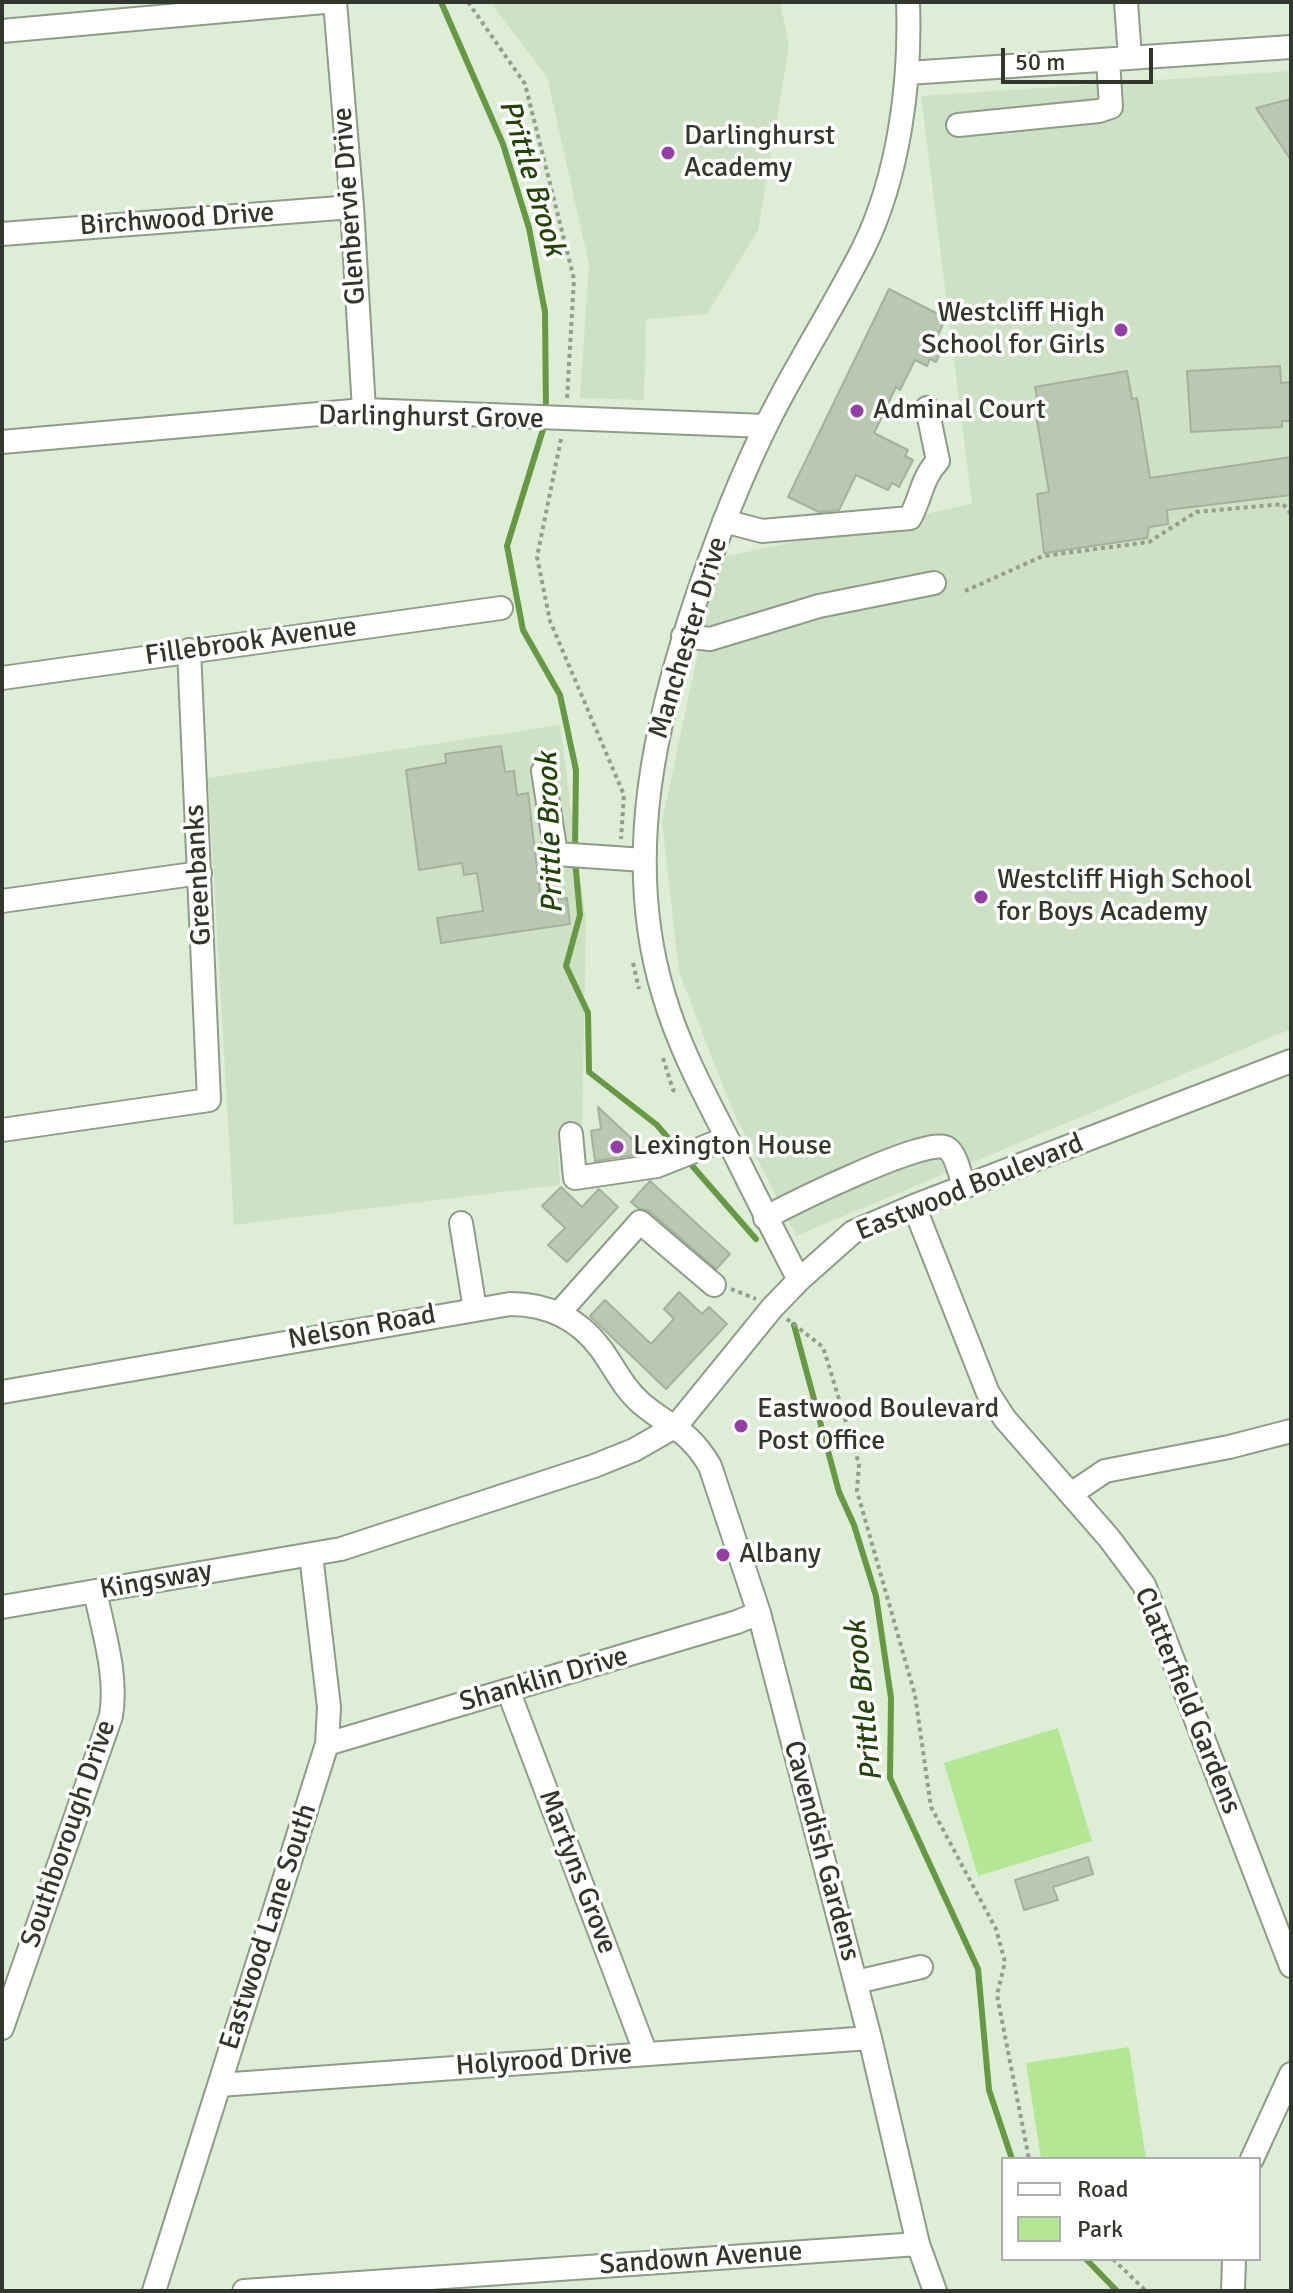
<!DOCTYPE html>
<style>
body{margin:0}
#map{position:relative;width:1293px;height:2293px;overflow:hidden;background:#deedd6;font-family:Signika,sans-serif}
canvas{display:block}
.frame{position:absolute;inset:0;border:4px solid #32372e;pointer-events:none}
.legend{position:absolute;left:1001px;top:2157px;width:260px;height:104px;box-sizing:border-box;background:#fff;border:2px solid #adafab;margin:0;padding:10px 14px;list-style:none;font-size:24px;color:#32372e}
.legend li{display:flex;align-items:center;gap:16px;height:40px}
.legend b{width:40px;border:2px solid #adafab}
.scale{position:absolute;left:1001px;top:48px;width:152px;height:36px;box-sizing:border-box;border:4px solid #32372e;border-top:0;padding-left:10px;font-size:24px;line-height:28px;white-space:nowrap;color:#32372e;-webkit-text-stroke:6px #fff;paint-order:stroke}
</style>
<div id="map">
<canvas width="1293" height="2293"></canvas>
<div class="frame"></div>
<ul class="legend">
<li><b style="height:10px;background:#fff"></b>Road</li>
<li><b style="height:22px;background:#b4e794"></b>Park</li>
</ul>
<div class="scale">50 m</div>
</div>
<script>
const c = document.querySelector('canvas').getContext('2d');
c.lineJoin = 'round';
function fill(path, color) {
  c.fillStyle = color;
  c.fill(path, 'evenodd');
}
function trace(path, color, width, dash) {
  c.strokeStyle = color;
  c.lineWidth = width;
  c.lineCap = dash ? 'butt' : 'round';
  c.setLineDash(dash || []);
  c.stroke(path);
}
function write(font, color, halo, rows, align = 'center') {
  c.font = font + ' Signika,sans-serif';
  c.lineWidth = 7;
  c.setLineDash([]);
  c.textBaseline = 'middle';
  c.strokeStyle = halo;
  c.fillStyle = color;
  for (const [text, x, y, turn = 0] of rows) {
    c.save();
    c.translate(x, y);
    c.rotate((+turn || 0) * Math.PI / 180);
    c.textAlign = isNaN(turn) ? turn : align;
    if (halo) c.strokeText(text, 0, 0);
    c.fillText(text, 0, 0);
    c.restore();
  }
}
const built = new Path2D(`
 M490,2H780L789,46L758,230L707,314L646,319L644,400L580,398L589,264L547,77Z
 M1291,71V1029L796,1236L731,1107L679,972L662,822L718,558L972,504L921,96Z
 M560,725L586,921L582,1127L557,1129L560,1185L234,1225L208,778Z`);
const green = new Path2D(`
 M1058,1728L1092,1841L978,1876L944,1763Z
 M1129,2047L1146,2159H1041L1026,2063Z`);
const stream = new Path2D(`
 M441,2L503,144L529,228L545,312L546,412
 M545,423L507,546L523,630L560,695L576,770L575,849
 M575,860L580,915L566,966L588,1013L589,1072L657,1125L681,1153
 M688,1161L756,1239
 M794,1325L839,1492L854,1525L876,1596L891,1698L890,1778L978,1969L989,2090L1012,2159
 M1086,2259L1117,2291`);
const building = new Path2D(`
 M1291,99V160L1256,108Z
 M889,289L946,318L935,341L944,345L936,362L930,359L927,366L915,360L900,390L896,387L874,433L908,450L905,456L913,460L899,487L892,483L888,490L856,475L839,510L819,512L788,497Z
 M1280,366L1281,383L1291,382V421H1282V427L1191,432L1187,371Z
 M1127,371L1132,399L1137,398L1150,478L1291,457V495L1167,510L1168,524L1149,527L1147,538L1044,553L1037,494L1049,492L1036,415L1040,414L1035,387Z
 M501,746L505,772L514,771L517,795L528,793L541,902L567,898L570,924L441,943L437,918L483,911L477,873L464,875L462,863L419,870L406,770L446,763L445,754Z
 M598,1107L647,1153L595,1161L591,1131L601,1129Z
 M650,1181L730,1254L716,1269L649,1211L638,1208L631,1202Z
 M561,1187L582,1207L599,1189L618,1207L567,1262L548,1245L565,1228L542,1206Z
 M679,1292L702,1314L709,1307L727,1324L666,1389L590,1316L605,1300L651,1344L674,1319L664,1309Z
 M1088,1857L1093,1874L1053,1887L1058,1900L1024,1910L1015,1880Z`);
const path = new Path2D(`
 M468,2L525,84L574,279L567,399
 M561,439L537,557L550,621L624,795L621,839
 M965,591L1043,556L1149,542L1196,512L1283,504L1291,514
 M633,963L639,989
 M663,1058L673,1090L679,1092
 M731,1289L756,1299
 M787,1319L823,1347L859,1464L857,1491L915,1695L931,1807L996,1929L1005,1962L997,1995L1029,2159
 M1113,2259L1146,2291`);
const minor = new Path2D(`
 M335,2L352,207L364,410
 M1126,2L1130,58
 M2,31L324,2
 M908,73L1291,47
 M958,125L1099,111L1111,107L1108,60
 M2,234L352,207
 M2,442L364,410L765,426
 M724,521L762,531L910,518C921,498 922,477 938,461L927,408
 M683,636L710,639L819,606L934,583
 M2,678L501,608
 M543,771L556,854L644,860
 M2,901L200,873
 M2,1130L209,1100L189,650
 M571,1134L575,1178L657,1166L727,1138
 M914,1206L988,1393L1005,1419L1109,1538L1144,1585L1291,1966
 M765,1218C789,1205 929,1135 947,1148C957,1155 960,1175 964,1187
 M461,1223L475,1309
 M799,1280C775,1234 751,1187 728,1140C704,1093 679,1047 664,996C622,859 655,719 700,588C723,521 749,455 783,393C809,345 838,298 863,249C899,176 911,82 908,2
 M559,1313L640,1222L714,1285
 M2,1392L510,1304C548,1304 578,1318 601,1349C614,1367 624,1389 642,1404C672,1429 688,1429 710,1466L759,1613L870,2038L918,2244L935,2291
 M1071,1494L1105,1471L1229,1447L1291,1431
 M2,1607L341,1549L594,1466L634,1450L676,1426L772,1308L799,1280L853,1232L914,1206L1291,1061
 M508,1690L646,2054
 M327,1744L737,1622L759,1613
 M856,1982L921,1967
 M2,2028L111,1716C118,1675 103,1631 95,1591
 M219,2085L870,2038
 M1252,2159L1291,2074
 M154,2291L327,1744L329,1707L311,1555
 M244,2291L918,2244
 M1233,2291L1234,2259`);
const markers = [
 [668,153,8,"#963da8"],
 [1121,330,8,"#963da8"],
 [857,411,8,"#963da8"],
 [981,897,8,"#963da8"],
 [617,1147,8,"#963da8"],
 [741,1426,8,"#963da8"],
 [723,1555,8,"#963da8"]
];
const poiNames = [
 ["Darlinghurst",684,137],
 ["Academy",684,169],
 ["Westcliff High",1105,314,"right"],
 ["School for Girls",1105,346,"right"],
 ["Adminal Court",873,411],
 ["Westcliff High School",997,881],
 ["for Boys Academy",997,913],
 ["Lexington House",633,1147],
 ["Eastwood Boulevard",757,1410],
 ["Post Office",757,1442],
 ["Albany",739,1555]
];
const streetNames = [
 ["Glenbervie Drive",350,206,-94],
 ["Birchwood Drive",177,220,-4],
 ["Darlinghurst Grove",431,418,1],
 ["Manchester Drive",689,638,-73],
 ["Fillebrook Avenue",251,642,-8],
 ["Greenbanks",199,875,-93],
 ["Eastwood Boulevard",970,1188,-22],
 ["Nelson Road",362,1328,-10],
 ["Kingsway",156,1581,-10],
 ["Shanklin Drive",544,1680,-16],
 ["Clatterfield Gardens",1187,1701,68],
 ["Southborough Drive",69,1834,-71],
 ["Cavendish Gardens",821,1851,75],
 ["Martyns Grove",577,1872,69],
 ["Eastwood Lane South",269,1927,-72],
 ["Holyrood Drive",544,2061,-4],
 ["Sandown Avenue",701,2259,-4]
];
const waterNames = [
 ["Prittle Brook",531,178,73],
 ["Prittle Brook",551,833,-92],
 ["Prittle Brook",865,1701,-96]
];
fill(built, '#cee1c5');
fill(green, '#b4e794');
trace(stream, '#679945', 6);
fill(building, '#bac8b3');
trace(building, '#a4b19c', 2);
trace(minor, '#8f9c87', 26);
trace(path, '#939e8d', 4, [4, 4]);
trace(minor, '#fff', 22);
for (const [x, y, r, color] of markers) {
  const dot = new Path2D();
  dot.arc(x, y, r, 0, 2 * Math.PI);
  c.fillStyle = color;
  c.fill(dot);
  trace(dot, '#fff', 3);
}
write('28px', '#32372e', '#fff', poiNames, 'left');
write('28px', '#32372e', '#fff', streetNames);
write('italic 30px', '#244406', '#fff', waterNames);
</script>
